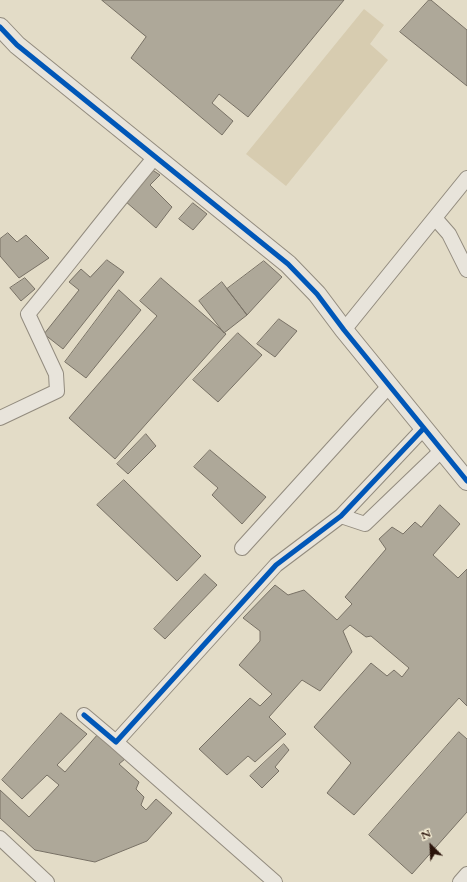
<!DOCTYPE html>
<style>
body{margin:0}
#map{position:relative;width:467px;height:882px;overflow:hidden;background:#e3dcc7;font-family:Cardo,serif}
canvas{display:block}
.north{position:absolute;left:411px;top:826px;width:40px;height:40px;-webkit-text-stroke:3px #f4ecd3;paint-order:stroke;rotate:336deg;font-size:11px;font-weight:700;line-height:16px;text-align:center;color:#2b140b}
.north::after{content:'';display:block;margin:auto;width:14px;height:18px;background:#2b140b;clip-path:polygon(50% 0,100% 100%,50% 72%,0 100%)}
</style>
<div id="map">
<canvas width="467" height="882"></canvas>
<div class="north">N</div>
</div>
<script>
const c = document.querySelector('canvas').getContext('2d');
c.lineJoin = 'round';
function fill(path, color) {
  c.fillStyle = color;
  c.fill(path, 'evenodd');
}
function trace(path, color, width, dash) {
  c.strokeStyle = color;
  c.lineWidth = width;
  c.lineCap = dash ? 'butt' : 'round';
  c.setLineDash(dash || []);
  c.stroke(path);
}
const green = new Path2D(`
 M364,9L384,25L370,44L388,60L286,186L246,154Z`);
const building = new Path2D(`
 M102,0H344L248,117L219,94L212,103L233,121L222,135L131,58L146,37Z
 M429,0H431L467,30V86L400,32Z
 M151,169L160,175L150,185L172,207L156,228L125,201Z
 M193,203L207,214L193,230L179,219Z
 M8,233L17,242L26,235L49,258L19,278L0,256V239Z
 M107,260L124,272L63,349L44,334L79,290L69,282L81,269L90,277Z
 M264,261L282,277L247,315L227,289Z
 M25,278L35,289L21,301L10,288Z
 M161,278L226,334L115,459L69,418L157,316L140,301Z
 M222,282L247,315L224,333L199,301Z
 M119,290L141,310L86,378L65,362Z
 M279,319L297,331L275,357L257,344Z
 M238,333L262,355L218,402L193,380Z
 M146,434L156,446L128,474L117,464Z
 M210,450L266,497L242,524L212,495L218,488L194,467Z
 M124,480L201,556L177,581L97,505Z
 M440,505L460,524L433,555L458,578L467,569V706L459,698L354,815L327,793L351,763L314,727L371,663L387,676L394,670L402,677L409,668L371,636L366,637L350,625L343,631L352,652L320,691L302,680L269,717L286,734L255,762L248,756L227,775L199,749L250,698L260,706L272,694L239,665L260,641V631L243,618L275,585L288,595L304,590L337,620L352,604L345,597L386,549L379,539L392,527L403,534L415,522L421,527Z
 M205,574L217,585L165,639L154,629Z
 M61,713L87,734L57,765L65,772L98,734L125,759L119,764L139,782L136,789L144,797L141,805L146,810L156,799L172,813L147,841L95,862L35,850L0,818V790L29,817L59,785L47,775L22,799L2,780Z
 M459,732L467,739V812L412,874L369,835Z
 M284,744L289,750L275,767L279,771L262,788L250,776Z`);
const minor = new Path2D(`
 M435,218L449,234L467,270
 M344,330L467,178
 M0,418L57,391L56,374L28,314C71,262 112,208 155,157
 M341,516L365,524L442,450
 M242,548L389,386
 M84,715L116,742L276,565L341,516L424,428
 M116,742L275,882
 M0,838L47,882
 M460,882L467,874`);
const tertiary = new Path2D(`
 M0,27L17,45L288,264L317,294L344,330L467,481`);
const cycleway = new Path2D(`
 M0,27L17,45L288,264L317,294L344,330L467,481
 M84,715L116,742L276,565L341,516L424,428`);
fill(green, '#d7ccb0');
fill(building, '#aea899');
trace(building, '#787165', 1);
trace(minor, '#928b7e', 16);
trace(tertiary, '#928b7e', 20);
trace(minor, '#e8e4db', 14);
trace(tertiary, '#e8e4db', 18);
trace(cycleway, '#0057b8', 5);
</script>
